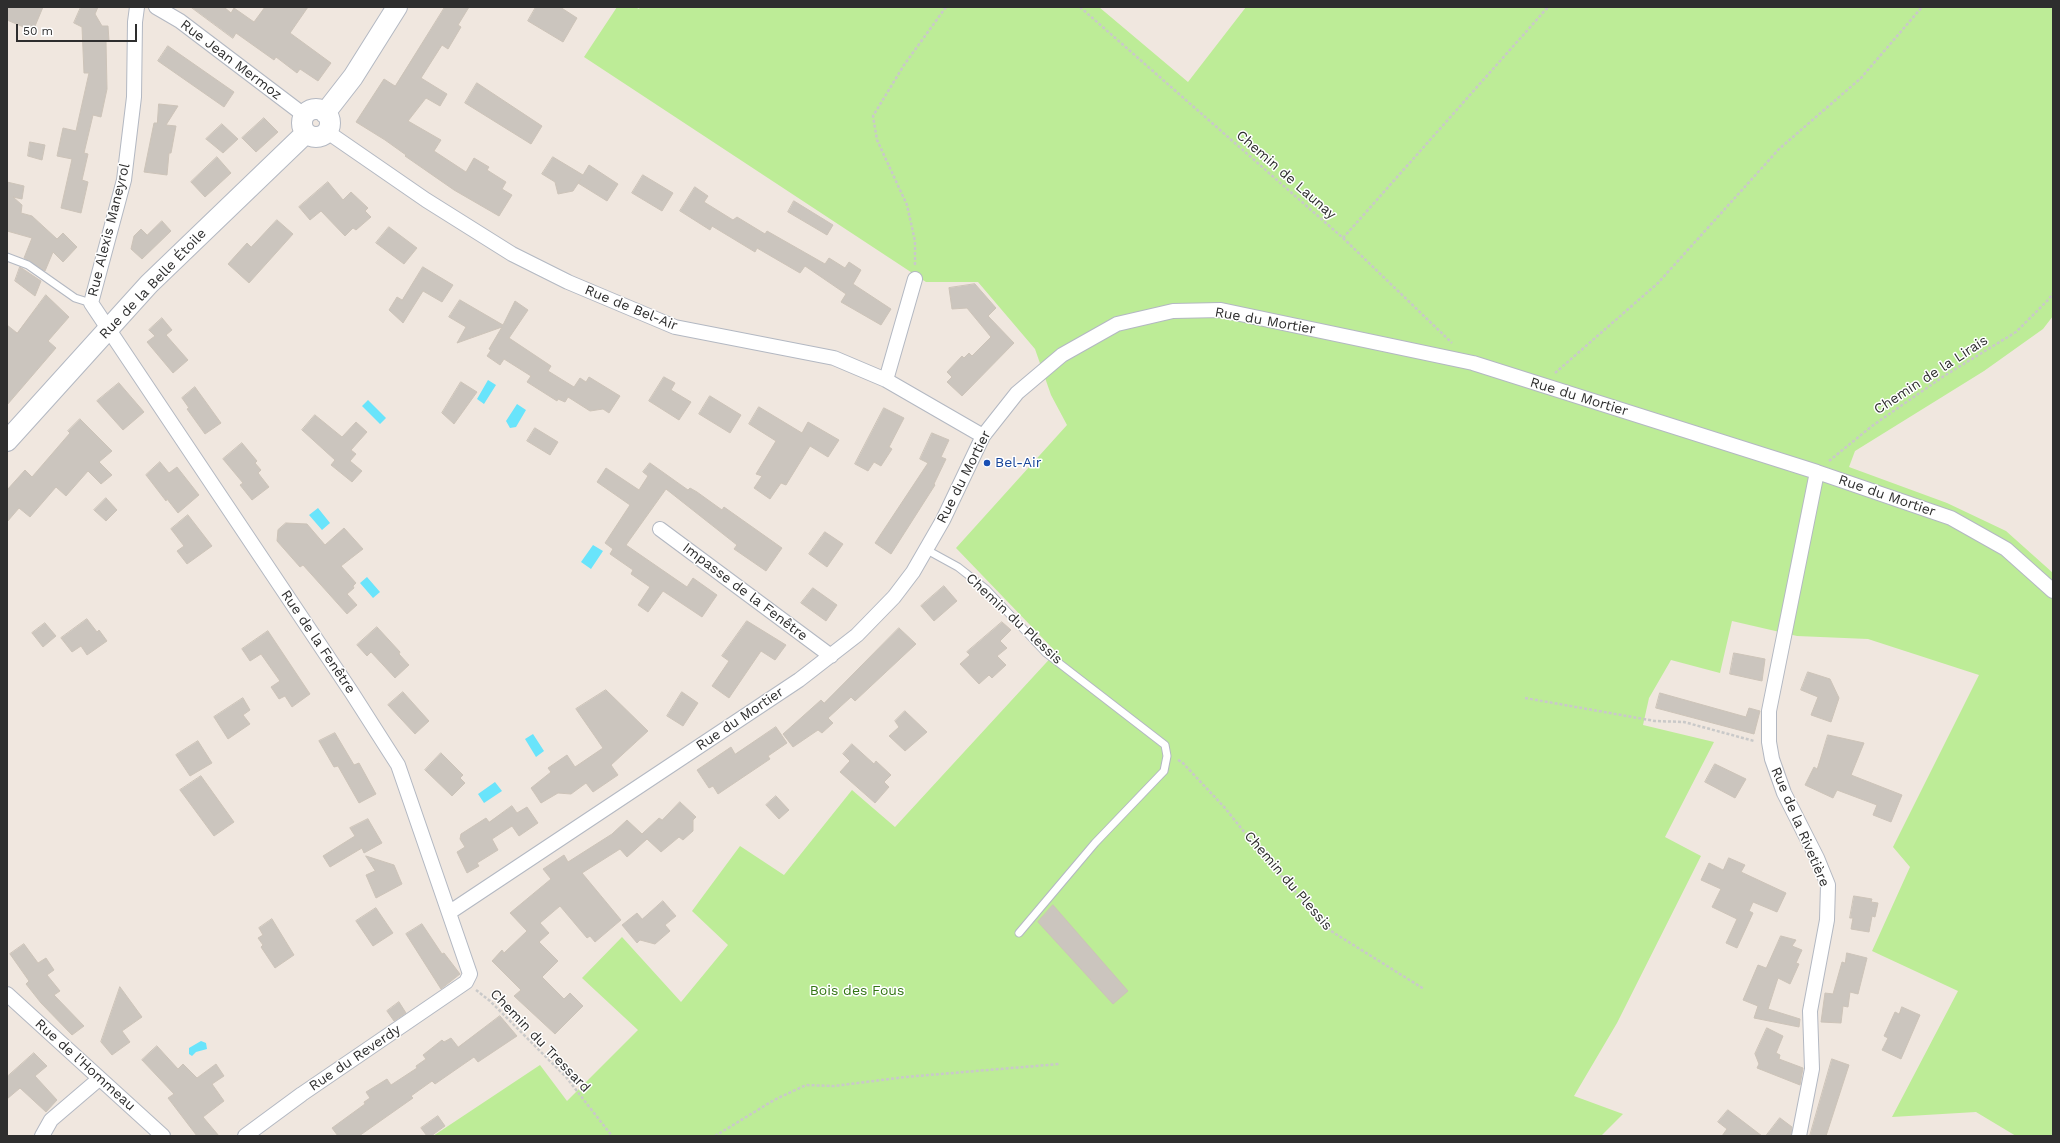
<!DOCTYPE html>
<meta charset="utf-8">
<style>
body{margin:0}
#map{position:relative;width:2060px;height:1143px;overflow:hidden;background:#f0e7df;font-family:"Work Sans",sans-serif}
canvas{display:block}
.frame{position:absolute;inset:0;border:8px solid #2e2e2e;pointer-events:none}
.scale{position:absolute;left:16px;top:24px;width:121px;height:18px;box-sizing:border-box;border:2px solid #2e2e2e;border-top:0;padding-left:5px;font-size:12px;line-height:14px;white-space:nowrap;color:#2e2e2e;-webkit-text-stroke:3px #fff;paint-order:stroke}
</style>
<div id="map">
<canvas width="2060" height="1143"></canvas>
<div class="frame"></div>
<div class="scale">50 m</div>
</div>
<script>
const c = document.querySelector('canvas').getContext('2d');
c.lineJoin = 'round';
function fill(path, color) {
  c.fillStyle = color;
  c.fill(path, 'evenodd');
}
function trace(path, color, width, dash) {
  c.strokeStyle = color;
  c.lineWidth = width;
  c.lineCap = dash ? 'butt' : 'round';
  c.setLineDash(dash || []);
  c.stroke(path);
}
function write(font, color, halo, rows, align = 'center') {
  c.font = font + ' "Work Sans",sans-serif';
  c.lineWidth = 3;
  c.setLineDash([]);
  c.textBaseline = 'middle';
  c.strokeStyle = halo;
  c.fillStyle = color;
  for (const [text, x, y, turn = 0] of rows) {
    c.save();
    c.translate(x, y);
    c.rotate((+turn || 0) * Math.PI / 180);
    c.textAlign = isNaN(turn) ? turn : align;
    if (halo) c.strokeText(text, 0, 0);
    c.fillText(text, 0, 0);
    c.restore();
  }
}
const green = new Path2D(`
 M617,7H635L639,9L640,7H1099L1188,82L1246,7H2053V316L2043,329L1984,371L1855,451L1849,467L1947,503L2006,531L2053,573V1136H2016L1976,1112L1892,1117L1958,991L1872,951L1910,867L1893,847L1979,675L1868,639L1797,636L1732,621L1720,673L1671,660L1649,698L1643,725L1714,742L1665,837L1701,856L1617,1023L1574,1096L1623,1114L1601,1136H433L540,1065L567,1101L638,1030L582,978L622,937L681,1002L728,945L692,911L740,846L784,875L852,790L895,827L1056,652L956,548L1067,425L1051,395L1035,349L978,282H926L584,57Z`);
const water = new Path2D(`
 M488,380L496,385L484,404L477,399Z
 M368,400L386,418L380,424L362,406Z
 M517,404L526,410L516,427L510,428L506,421Z
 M318,508L330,523L322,530L309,515Z
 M593,545L603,551L591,569L581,562Z
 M367,577L380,592L373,598L360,583Z
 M533,734L544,751L536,757L525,739Z
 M495,782L502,791L484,803L478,794Z
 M201,1041L206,1043L207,1049L196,1052L192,1056L189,1054V1048Z`);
const building = new Path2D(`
 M7,7H43L33,31L7,20Z
 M81,7H98L95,14L102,26H108L109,41H106L107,89L101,117L93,115L84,153L88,154L82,180L88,182L81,213L61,208L72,159L57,156L63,128L76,131L89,73H84L82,27L74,23Z
 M191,7H224L231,13L234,8L254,22L265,7H308L290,33L331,63L318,81L300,69L297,73L276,57L274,60L236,33L233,38Z
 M445,7H469L458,25L461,27L448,49L442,45L421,78L447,94L440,106L426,98L408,121L441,140L434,151L466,172L474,158L489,167L487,170L506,182L502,189L512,195L499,216L454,190L405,156L406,155L385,140L356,122L384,79L395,86Z
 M536,7H560L577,18L563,42L528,21Z
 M168,46L234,92L224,107L158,61Z
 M477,83L542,126L531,144L465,103Z
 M159,104L178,106L166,125L176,126L171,153H169L167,175L144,172L154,123H157Z
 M264,118L278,132L256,152L242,138Z
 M222,124L238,139L223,153L206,139Z
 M30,142L45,145L42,160L28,156Z
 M217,157L231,173L205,197L191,182Z
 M553,157L583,175L589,165L618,184L607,201L578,183L581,179L573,191L558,194L555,182L542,174Z
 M643,175L673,193L662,211L632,193Z
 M7,182L24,186L22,199L13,197L22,205L21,213L32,216L57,239L63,233L77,247L63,262L53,252L45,271L24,258L32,238L7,231Z
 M328,182L343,200L351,192L368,208L365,211L371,217L356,230L353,228L345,236L321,211L310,220L299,207Z
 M695,187L708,196L704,202L733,220L737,217L765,234L767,231L825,264L829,258L845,268L849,262L861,270L853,284L891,309L881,325L841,302L846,294L805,266L800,273L757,248L755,252L712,226L710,230L680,211Z
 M794,201L833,225L827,235L788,212Z
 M277,220L293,234L249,283L228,264L247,243L251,247Z
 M162,221L171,231L142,259L131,249L134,236L141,229L147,235Z
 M389,227L417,248L404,264L376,243Z
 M20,267L41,281L35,296L15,281Z
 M423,267L453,285L442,302L423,291L403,323L389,310L397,297L402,300Z
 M975,284L996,308L988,316L1014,343L962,396L947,382L952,377L947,372L962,356L964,358L969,353L972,356L991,337L967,308L952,309L949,288Z
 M46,295L69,317L48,341L56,348L7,405V325L17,333Z
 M460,300L503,325L515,301L528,310L509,338L551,366L548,371L574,387L580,378L586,382L589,377L620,396L609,413L603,409L590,411L568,397L565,402L558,399L557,401L527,382L531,376L504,359L500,365L487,356L491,350L489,349L502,327L457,343L466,327L449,317Z
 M162,318L172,330L166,335L188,360L173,373L147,342L155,336L149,330Z
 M664,377L675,383L671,390L691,402L679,420L649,401Z
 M461,382L477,392L454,424L442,413Z
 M119,383L144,412L123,430L97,401Z
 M195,387L221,423L205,434L187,409L189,408L182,398Z
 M710,396L741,415L730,433L699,414Z
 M759,407L802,433L808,422L839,440L828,457L810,446L786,485L781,483L770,499L754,488L762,476L756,474L776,441L749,424Z
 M884,408L904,418L889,447L892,449L881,466L874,462L868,471L855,464Z
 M315,415L342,437L356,422L367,432L351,450L356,454L350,461L362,471L352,482L331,465L335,460L302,430Z
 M80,419L112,451L99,462L112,475L101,484L88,471L66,496L56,487L30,517L19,508L7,522V490L25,470L32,477L70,433L68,431Z
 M535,428L558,442L550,455L527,441Z
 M932,433L949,440L941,457L946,459L934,484L935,485L891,554L875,543L928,463L920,459Z
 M242,443L257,461L255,463L261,470L258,473L269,487L252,500L240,485L243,483L223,459Z
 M160,462L169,473L177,467L199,495L178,513L167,499L166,501L146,475Z
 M650,463L688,490L690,488L697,492L722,510L724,507L782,548L766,571L734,549L737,545L666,489L626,545L687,587L693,578L717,595L702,617L663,591L648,612L638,605L650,587L631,574L633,570L610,554L613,549L605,543L630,505L597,482L606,468L639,490L648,476L643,472Z
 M106,498L117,510L106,521L94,510Z
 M188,515L212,546L187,564L177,551L184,546L171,529Z
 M286,523L307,524L325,545L344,528L363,549L341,566L356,583L353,586L354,588L347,594L357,605L347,614L303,565L300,567L277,541L278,530Z
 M825,532L843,544L827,567L809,554Z
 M944,586L957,601L934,621L921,606Z
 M813,588L837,605L826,621L801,603Z
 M87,619L97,632L99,630L107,641L87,655L81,646L72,652L61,638Z
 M747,621L786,645L775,660L761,651L729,698L712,686L729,661L722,656Z
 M1002,622L1011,630L1000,641L1007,648L997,656L1006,665L992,678L989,675L979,684L960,664L970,655L967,652Z
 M45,623L56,636L43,647L32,633Z
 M377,627L400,652L399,654L409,665L395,678L371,652L367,656L357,645Z
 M899,628L916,644L855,701L851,697L828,718L833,723L822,733L818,730L793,747L783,734L821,700L824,703Z
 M268,631L310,694L292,707L285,696L279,699L271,687L280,681L261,654L250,661L242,649Z
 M1734,653L1765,659L1762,681L1730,674Z
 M1808,672L1830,679L1839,698L1831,722L1811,715L1818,697L1801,690Z
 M606,690L648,731L611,765L618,775L593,792L586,783L571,794L558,793L541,803L531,788L551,772L548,768L567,755L575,767L603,748L576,709Z
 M403,692L429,721L415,734L388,705Z
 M682,692L698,703L683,726L667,716Z
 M1660,693L1746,717L1749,708L1760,711L1754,734L1656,708Z
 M243,698L250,710L243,715L250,724L228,739L214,717Z
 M905,711L927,732L905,751L889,736L899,727L895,721Z
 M776,727L787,743L768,756L770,759L718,794L713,786L709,788L697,770L731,747L735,754Z
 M335,733L354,765L359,763L376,794L359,803L338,766L334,767L319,741Z
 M1828,735L1864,743L1851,775L1902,795L1891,822L1873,815L1877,805L1837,790L1833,798L1805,785L1814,767L1817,769Z
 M198,741L212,763L190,776L176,755Z
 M852,744L874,764L876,761L891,775L884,782L889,787L875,803L840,772L850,761L843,754Z
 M441,753L463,775L460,778L465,783L452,796L425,770Z
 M1715,764L1746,779L1735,798L1705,782Z
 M201,776L234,822L214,836L180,790Z
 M776,796L789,810L779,819L766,805Z
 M680,802L696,817L693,820V831L683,840L679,837L661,852L647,839L627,857L620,849L582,873L621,920L595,942L590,936L587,938L560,906L540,923L549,933L539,942L558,961L542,977L564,999L570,993L583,1006L555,1034L514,996L521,990L492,961L502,950L504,953L527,931L510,913L551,879L543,869L564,855L568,862L612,834L627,820L642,834L659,818L662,820Z
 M512,806L517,813L527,807L538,823L519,836L512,826L492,839L498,850L477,863L479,866L467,873L457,852L465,847L460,839L461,834L486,818L489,822Z
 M368,819L382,843L364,853L362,848L330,867L323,856L355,836L350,828Z
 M366,856L394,865L402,884L376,898L366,875L375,871Z
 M1729,858L1745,865L1741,872L1786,893L1777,912L1753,902L1749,911L1753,913L1737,948L1726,943L1737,919L1712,907L1721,889L1701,880L1709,863L1723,870Z
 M1854,896L1872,899L1871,902L1878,903L1875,917L1872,916L1869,932L1851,929L1853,918H1850Z
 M663,901L676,916L665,925L670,931L655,944L640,940L637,943L622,925L637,913L642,919Z
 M1053,905L1128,991L1113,1004L1038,922Z
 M376,908L393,933L373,946L356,921Z
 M272,919L294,955L275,968L261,947L263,945L258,938L263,935L259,928Z
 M422,924L442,954L444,953L460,974L441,989L406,934Z
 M1781,936L1796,940L1792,946L1802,950L1796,963L1799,964L1790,984L1778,978L1768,1009L1800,1019L1799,1027L1754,1018L1758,1006L1743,1000L1758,965L1766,968Z
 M24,944L38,963L46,958L54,970L47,975L60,991L54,995L84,1026L72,1035L41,1003L26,984L29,981L10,954Z
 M1847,953L1867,958L1858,994L1850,992L1848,1007L1843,1006L1841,1023L1821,1022L1825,993L1833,994L1842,962L1845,963Z
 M120,987L142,1017L122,1031L130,1042L112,1055L101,1042Z
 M399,1002L406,1013L394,1021L387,1011Z
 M1902,1007L1920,1015L1901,1059L1882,1050L1888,1038L1884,1036L1895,1012L1899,1014Z
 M500,1016L517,1036L478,1062L474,1057L435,1084L432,1081L411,1096L413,1098L359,1136H338L332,1128L365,1104L364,1102L370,1098L366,1092L387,1079L391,1085L417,1068L416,1066L426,1059L423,1055L442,1040L444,1042L451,1038L458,1047Z
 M1767,1028L1783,1036L1776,1053L1780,1055L1779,1059L1803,1068L1800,1085L1757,1068L1759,1064L1755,1054Z
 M157,1046L178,1069L183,1064L197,1078L216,1064L224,1076L212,1084L224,1101L203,1117L219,1136H197L168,1098L174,1094L142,1060Z
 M34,1053L47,1066L35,1076L57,1100L46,1112L20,1088L7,1099V1077Z
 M1832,1059L1849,1065L1826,1136H1810Z
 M1728,1110L1762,1136H1722L1727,1129L1718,1122Z
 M438,1116L445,1126L431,1136H427L421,1128Z
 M1780,1118L1792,1127L1791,1136H1766Z`);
const path = new Path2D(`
 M1080,7L1343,238L1452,343
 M1343,238L1548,7
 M915,265V241L907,205L877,140L873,116L904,65L946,7
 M1555,373L1658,283L1779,149L1861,78L1922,7
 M1829,461L1872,426L1944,376L2016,332L2049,299L2053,293
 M1525,698L1655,721L1684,722L1754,741
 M1178,760L1182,762L1225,808L1265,858L1331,931L1424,989
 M476,990L490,1001L566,1077L612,1136
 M715,1136L774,1100L806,1085L834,1086L905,1077L1059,1064`);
const lane = new Path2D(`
 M7,257L28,265L75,298L91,303
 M927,550L958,567L986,589L1046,653L1165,745L1167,756L1164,771L1095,843L1019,933`);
const street = new Path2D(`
 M137,7L135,22L134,97L124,180L91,303L352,693L398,765L470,974L466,982L302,1094L245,1136
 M156,7L180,21L304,115
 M326,131L426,200L512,254L568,282L675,327L834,358L886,380L983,436
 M886,380L915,279
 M660,529L831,656
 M450,912L799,680L857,635L894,597L913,572L943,520L983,436L1017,393L1062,355L1117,324L1173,311L1221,310L1473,363L1817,472L1951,518L2006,549L2053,591
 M7,994L163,1136
 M42,1136L51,1120L99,1079
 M1799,1136L1812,1069L1810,1011L1827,920L1828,885L1817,858L1784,793L1772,759L1769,742V711L1817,472`);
const secondary = new Path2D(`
 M302 123a14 14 0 1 1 28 0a14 14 0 1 1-28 0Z
 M325,113L353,77L397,7
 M7,441L149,284L306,133`);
const markers = [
 [987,463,4,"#1a4fb4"]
];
const streetNames = [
 ["Rue Jean Mermoz",231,60,37],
 ["Chemin de Launay",1286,175,41],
 ["Rue Alexis Maneyrol",109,230,-76],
 ["Rue de la Belle Étoile",153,284,-46],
 ["Rue de Bel-Air",631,308,22],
 ["Rue du Mortier",1265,321,10],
 ["Chemin de la Lirais",1931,375,-33],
 ["Rue du Mortier",1579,397,17],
 ["Rue du Mortier",964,477,-63],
 ["Rue du Mortier",1887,496,19],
 ["Impasse de la Fenêtre",745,592,37],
 ["Chemin du Plessis",1014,619,43],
 ["Rue de la Fenêtre",318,642,56],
 ["Rue du Mortier",740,719,-34],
 ["Rue de la Rivetière",1800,827,67],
 ["Chemin du Plessis",1288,881,49],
 ["Chemin du Tressard",540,1041,46],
 ["Rue du Reverdy",355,1058,-34],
 ["Rue de l'Hommeau",85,1065,42]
];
const transitNames = [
 ["Bel-Air",995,463]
];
const parkNames = [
 ["Bois des Fous",857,991]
];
fill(green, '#bdec97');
fill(water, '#69e4fb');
fill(building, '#cbc5be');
trace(building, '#ccc3b8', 1);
trace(lane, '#b3b8c2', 9);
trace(street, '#b3b8c2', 16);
trace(secondary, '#b3b8c2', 22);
trace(path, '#c9c9c9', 2.5, [3, 2]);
trace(lane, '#fff', 7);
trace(street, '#fff', 14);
trace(secondary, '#fff', 20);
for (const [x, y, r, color] of markers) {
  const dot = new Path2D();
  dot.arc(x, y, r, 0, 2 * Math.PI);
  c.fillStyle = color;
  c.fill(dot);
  trace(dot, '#fff', 1.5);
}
write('14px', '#2e2e2e', '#fff', streetNames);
write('14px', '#164399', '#fff', transitNames, 'left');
write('14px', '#327513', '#fff', parkNames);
</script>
